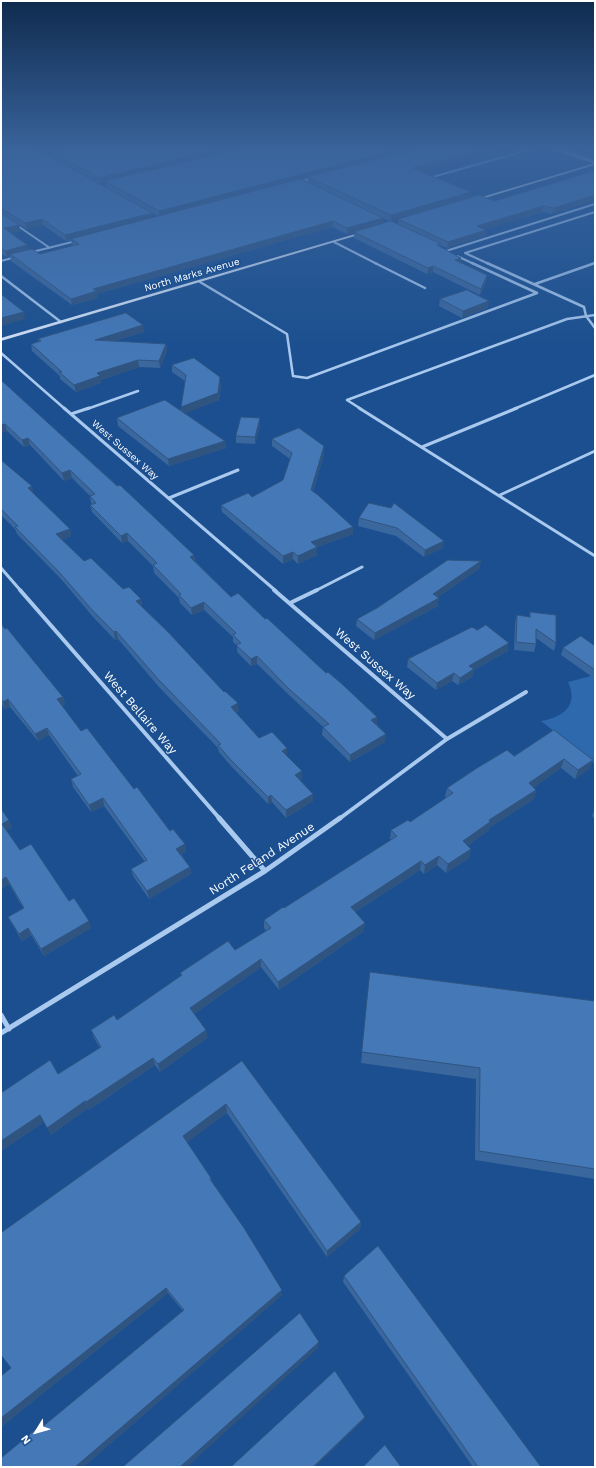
<!DOCTYPE html>
<style>
body{margin:0}
#map{position:relative;width:596px;height:1468px;overflow:hidden;background:#1b4f8f;font-family:"Work Sans",sans-serif}
canvas{display:block}
.frame{position:absolute;inset:0;border:2px solid #fff;pointer-events:none}
.north{position:absolute;left:16px;top:1412px;width:40px;height:40px;-webkit-text-stroke:3px #1b4f8f;paint-order:stroke;rotate:233deg;font-size:11px;font-weight:700;line-height:16px;text-align:center;color:#fff}
.north::after{content:'';display:block;margin:auto;width:14px;height:18px;background:#fff;clip-path:polygon(50% 0,100% 100%,50% 72%,0 100%)}
</style>
<div id="map">
<canvas width="596" height="1468"></canvas>
<div class="frame"></div>
<div class="north">N</div>
</div>
<script>
const c = document.querySelector('canvas').getContext('2d');
c.lineJoin = 'round';
function fill(path, color) {
  c.fillStyle = color;
  c.fill(path, 'evenodd');
}
function trace(path, color, width, dash) {
  c.strokeStyle = color;
  c.lineWidth = width;
  c.lineCap = dash ? 'butt' : 'round';
  c.setLineDash(dash || []);
  c.stroke(path);
}
function write(font, color, halo, rows, align = 'center') {
  c.font = font + ' "Work Sans",sans-serif';
  c.lineWidth = 3;
  c.setLineDash([]);
  c.textBaseline = 'middle';
  c.strokeStyle = halo;
  c.fillStyle = color;
  for (const [text, x, y, turn = 0] of rows) {
    c.save();
    c.translate(x, y);
    c.rotate((+turn || 0) * Math.PI / 180);
    c.textAlign = isNaN(turn) ? turn : align;
    if (halo) c.strokeText(text, 0, 0);
    c.fillText(text, 0, 0);
    c.restore();
  }
}
const green = new Path2D(`
 M595,675V764L541,721C563,717 579,706 568,682Z`);
const minorFar4 = new Path2D(`
 M429,178L535,148
 M299,182L313,178
 M15,224L50,248
 M334,242L377,264
 M446,251L595,204
 M32,252L76,241
 M465,253L489,264
 M465,253L595,212
 M457,256L474,264
 M1,261L16,257
 M592,264L595,263`);
const minorFar3 = new Path2D(`
 M375,263L425,288
 M487,263L584,307L586,316L595,328
 M1,276L61,322
 M200,282L287,334L293,376L307,378L537,293L472,263
 M535,284L595,263
 M1,353L65,409
 M347,400L361,409
 M347,400L567,319L595,315
 M87,409L138,391
 M514,409L595,375`);
const minorFar2 = new Path2D(`
 M64,408L276,591
 M359,408L595,556
 M71,414L89,408
 M422,447L517,408
 M500,495L595,451
 M169,498L238,470
 M1,568L21,591
 M315,591L362,567`);
const minorFar1 = new Path2D(`
 M20,590L220,819
 M274,590L447,739
 M290,603L317,590
 M339,819L447,739L526,692`);
const minor = new Path2D(`
 M219,818L265,871
 M1,1015L9,1029
 M1,1033L265,871L340,818`);
const tertiary = new Path2D(`
 M553,148L595,162`);
const secondary = new Path2D(`
 M595,163V165L475,201L472,200Z
 M362,232L365,233L1,341V338Z`);
const wall = new Path2D(`
 M1,148L106,187L105,182L100,184L54,158L53,153L47,154L36,148H501L494,150V153L421,171L470,198L494,201L595,171L552,214L542,212L485,229L486,230L485,236L447,248L440,245V247L461,258V263L487,275L486,282L480,295L433,272L427,274L354,238V232L347,234L332,227L97,294L98,298L72,305L11,261L10,256L7,257L1,254ZM308,178V183L302,180ZM152,213L158,216L152,218ZM383,218L390,221L383,223ZM10,219L27,229L43,225L66,241L71,240L72,245L73,246L40,254L28,250L27,245L11,233L20,231L19,225ZM398,219V224L391,221Z
 M581,148H595V152H593Z
 M440,299L488,308L462,318L439,306Z
 M144,332L115,341L166,344L167,351L160,368L139,367L101,380V383L76,392L60,379V376L32,351L31,344L39,341L38,339Z
 M172,365L221,384L219,400L185,413L225,441L226,448L169,466L118,426L117,418L181,410V407L185,381L172,372Z
 M1,380L194,555L195,561L231,597L377,724L385,742L350,762L322,735L323,727L289,695L257,664L251,666L237,652V646L233,642V637L204,610L192,615L180,603L179,598L154,573L153,566L128,541L122,543L92,512L90,505L92,504L91,503L90,496L72,478L64,481L30,445L24,447L7,431L1,433Z
 M260,425L255,444L236,443V436Z
 M272,439L324,446V454L313,492L353,527V534L317,547V555L298,564L293,559L283,564L222,512L221,505L252,497L283,480L290,459L272,446Z
 M1,460L34,494L70,529L71,536L62,540L84,561L123,589L141,599L142,607L239,711L236,713L259,738L287,748V756L302,779L299,780L313,794V801L286,818L272,802L268,804L230,765L219,752L218,748L159,687L118,639L115,640L94,618L61,579L17,534L15,529L1,515Z
 M369,503L443,548L424,557L396,536L358,526L359,518Z
 M481,561L479,569L438,597V606L374,640L356,626L357,619Z
 M530,612L556,643L554,651L536,638V644L534,652L514,650L515,623L517,615L529,617Z
 M1,624L63,697L65,704L62,706L81,731L134,789L170,831L185,844L186,852L181,854L190,867L191,874L149,899L133,876L131,869L145,862L104,806L91,812L73,787L71,779L78,776L49,735L38,741L10,707L5,709L1,703Z
 M595,646V679L561,655L563,648Z
 M508,651L474,670L472,677L458,685L452,681L436,690L407,667L408,659Z
 M514,756L593,760L589,769L575,779L561,768L534,787L536,790L534,799L489,828L488,831L467,846L471,849L469,858L446,873L437,865L424,874L420,870L355,912L364,931L279,990L261,967L194,1014L206,1030L207,1038L160,1072L155,1065L89,1110L88,1108L51,1135L44,1122L1,1151V1093L58,1074L100,1048L94,1038L91,1030L117,1020L181,976L180,973L235,950L266,931L264,928V920L284,908L391,840L390,839L391,830L410,822L446,798L445,797L447,788Z
 M595,808V819L592,816Z
 M1,809L9,820L12,828L6,830L20,850L69,901L91,928L44,956L31,935L22,941L12,924L8,917L23,908L9,884L1,889Z
 M369,983L595,1001V1179L475,1160L476,1079L361,1063Z
 M242,1061L361,1222L360,1229L327,1257L227,1113L187,1142L211,1178L212,1182L282,1295L83,1467L40,1426L42,1427L183,1311L168,1293L1,1427V1376L11,1368Z
 M344,1276L541,1467H473L343,1282Z`);
const shadedWall = new Path2D(`
 M49,148H77L53,152V153L47,154L46,149Z
 M223,148H247L105,181V182L100,184L99,178Z
 M402,148H423L308,177V178L159,217V211Z
 M489,148H501L494,150V153L412,174V168Z
 M471,192L470,198L390,222L391,215Z
 M595,195V200L552,214L554,208Z
 M543,206L542,212L477,232V226Z
 M152,213V219L71,239V240L66,241L65,235Z
 M383,218V224L347,234V228Z
 M42,219L43,225L27,229L25,223Z
 M333,221L332,227L97,294L98,298L72,305L71,299L93,289Z
 M19,225L20,231L5,234L4,228Z
 M486,230L485,236L447,248L448,242Z
 M27,245L28,251L10,254V256L7,257L5,251Z
 M461,258V264L455,260Z
 M433,266V272L427,274L428,268Z
 M487,275L486,282L480,295L481,289Z
 M489,301L488,308L462,318L463,311Z
 M24,312L25,319L1,326V318Z
 M143,325L144,332L96,347L95,340Z
 M166,344L167,351L160,368L159,361Z
 M138,360L139,367L101,380V383L76,392L74,385L97,373Z
 M220,377L221,384L219,400L182,415L181,407Z
 M260,418V425L255,444V437Z
 M5,424L7,431L1,433V425Z
 M28,438L30,445L24,447L22,440Z
 M225,441L226,448L169,466L168,459Z
 M324,446V454L311,498V490Z
 M70,470L72,478L64,481L62,473Z
 M32,486L34,494L30,496L28,488Z
 M353,527V534L311,549V542Z
 M70,529L71,536L58,542L56,534Z
 M127,533L128,541L122,543L121,536Z
 M444,541L443,548L424,557L425,550Z
 M317,547V555L298,564V556Z
 M293,552V559L283,564V556Z
 M194,555L195,563L190,557Z
 M481,561L479,569L433,601L439,598L438,606L374,640L375,633L433,594Z
 M141,599L142,607L136,601Z
 M204,602V610L192,615L191,608Z
 M116,631L118,639L115,640L114,632Z
 M509,643L508,651L474,670L472,677L458,685L460,678L469,666Z
 M257,656V664L251,666V659Z
 M454,673L452,681L436,690L437,683Z
 M63,697L65,704L60,707L57,699Z
 M8,699L10,707L5,709L3,702Z
 M238,703L239,711L231,715V707Z
 M377,717V724L371,728V720Z
 M47,728L49,735L38,741L35,734Z
 M386,734L385,742L350,762V755Z
 M287,748V756L282,759V751Z
 M564,759L561,768L527,793L529,783Z
 M593,760L589,769L575,779L578,770Z
 M302,771V779L295,783V775Z
 M536,790L534,799L489,828L488,831L461,851L463,841L489,820Z
 M313,794V801L286,818V810Z
 M271,795L272,802L268,804V797Z
 M103,798L104,806L91,812L89,805Z
 M9,820L12,828L5,831L2,824Z
 M185,844L186,852L178,856L176,849Z
 M471,849L469,858L446,873L448,864Z
 M439,856L437,865L424,874L425,865Z
 M421,861L420,870L350,915L351,907Z
 M190,867L191,874L149,899L147,891Z
 M6,877L9,884L1,889V880Z
 M89,921L91,928L44,956L41,949Z
 M365,923L364,931L279,990L278,982Z
 M28,928L31,935L22,941L19,934Z
 M261,959V967L191,1016L190,1008Z
 M206,1030L207,1038L160,1072L158,1064Z
 M153,1058L155,1065L89,1110L86,1102Z
 M85,1101L88,1108L51,1135L47,1128Z
 M226,1104L227,1113L185,1144L183,1136Z
 M40,1115L44,1122L1,1151V1141Z
 M361,1222L360,1229L327,1257V1251Z
 M166,1288L168,1293L1,1427V1418Z
 M282,1290V1295L83,1467H75Z
 M319,1342L318,1348L187,1467H180Z
 M365,1417L364,1420L315,1467H313Z`);
const building = new Path2D(`
 M1,148H35L152,213L65,235L42,219L25,223L1,208Z
 M72,148H223L99,178L53,152Z
 M245,148H402L159,211L105,181Z
 M420,148H489L412,168L471,192L391,215L308,177Z
 M595,171V195L554,208L543,206L477,226L486,230L448,242L398,219L479,195L494,201Z
 M301,179L383,218L347,228L333,221L93,289L97,291L71,299L10,254L32,249L40,254L79,244L71,239Z
 M1,213L19,225L4,228L27,245L5,251L1,248Z
 M391,221L441,244L437,245L461,258L455,260L487,275L481,289L433,266L428,268L354,232Z
 M467,290L489,301L463,311L440,299Z
 M1,294L24,312L1,318Z
 M126,313L143,325L95,340L166,344L159,361L138,360L97,373L100,376L74,385L59,372H62L31,344L41,341L38,339Z
 M194,358L220,377L218,393L181,407L186,375L172,365Z
 M1,380L117,486L120,485L194,555L190,557L231,597L238,593L265,619L267,618L326,673L328,672L342,684L377,717L371,720L386,734L350,755L323,727L329,724L288,688L257,656L251,659L236,645L241,643L233,635L236,633L204,602L191,608L179,595L181,594L153,565L157,563L127,533L121,536L90,505L96,503L90,496L95,494L70,470L62,473L28,438L22,440L5,424L1,425Z
 M165,400L225,441L168,459L117,418Z
 M241,417L260,418L255,437L236,436Z
 M299,428L324,446L311,490L318,495L353,527L311,542L317,547L298,556L293,552L283,556L221,505L248,493L252,497L283,480L292,453L272,439Z
 M1,460L32,486L28,488L70,529L56,534L84,561L91,558L123,589L129,587L141,599L136,601L169,633L224,692L225,691L238,703L231,707L259,738L272,732L287,748L282,751L302,771L295,775L313,794L286,810L271,795L268,797L229,758L218,745L221,744L158,679L116,631L114,632L93,611L59,572L15,527L18,526L1,509Z
 M369,503L391,508L394,503L444,541L425,550L397,528L359,518Z
 M448,560L481,561L433,594L439,598L375,633L357,619L377,608Z
 M530,612L556,615V643L536,629V644L516,642L517,615L530,617Z
 M1,624L5,629L7,628L15,638L63,697L57,699L81,731L87,728L134,789L137,787L170,831L173,829L185,844L176,849L190,867L147,891L131,869L147,860L103,798L89,805L71,779L81,774L47,728L35,734L8,699L3,702L1,699Z
 M486,625L509,643L469,666L474,669L460,678L454,673L437,683L408,659L472,627L477,630Z
 M581,636L595,646V670L563,648Z
 M554,730L593,760L578,770L564,759L529,783L536,790L489,820L490,822L463,841L471,849L448,864L439,856L425,865L421,861L351,907L365,923L278,982L261,959L190,1008L206,1030L158,1064L153,1058L86,1102L85,1101L47,1128L40,1115L1,1141V1093L50,1060L58,1074L101,1047L91,1030L114,1015L117,1020L182,975L180,973L228,941L235,950L271,928L264,920L283,907L284,908L397,836L391,830L408,820L410,822L453,793L447,788L477,768L507,750L514,756Z
 M1,809L9,820L2,824L20,850L31,844L69,901L74,898L89,921L41,949L28,928L19,934L8,917L24,908L6,877L1,880Z
 M370,972L595,1001V1169L479,1151L480,1068L362,1052Z
 M242,1061L361,1222L327,1251L226,1104L183,1136L211,1178L210,1179L244,1228L282,1290L75,1467H1V1458L40,1426L41,1428L184,1310L166,1288L1,1418V1376L11,1368L1,1355V1233Z
 M378,1246L541,1467H478L344,1276Z
 M300,1313L319,1342L180,1467H123Z
 M335,1371L365,1417L313,1467H231Z
 M385,1445L401,1467H363Z`);
const farStreetnames = [
 ["North Marks Avenue",192,275,-16],
 ["West Sussex Way",125,450,41]
];
const streetNames = [
 ["West Sussex Way",375,664,41],
 ["West Bellaire Way",140,713,49],
 ["North Feland Avenue",262,859,-33]
];
fill(green, '#2e69ad');
trace(minorFar4, '#a9c9ee', 2);
trace(minorFar3, '#a9c9ee', 2.5);
trace(minorFar2, '#a9c9ee', 3);
trace(minorFar1, '#a9c9ee', 4);
trace(minor, '#a9c9ee', 5);
trace(tertiary, '#a9c9ee', 3.5);
fill(secondary, '#d6e6fa');
fill(wall, '#3a679d');
fill(shadedWall, '#305480');
fill(building, '#4478b7');
trace(building, '#305480', 1);
const sky = c.createLinearGradient(0, 0, 0, 354);
sky.addColorStop(0, '#0f2b4f');
sky.addColorStop(0.42, '#39639b');
sky.addColorStop(1, '#39639b00');
c.fillStyle = sky;
c.fillRect(0, 0, 596, 354);
write('10px', '#fff', '#1b4f8f', farStreetnames);
write('12px', '#fff', '#1b4f8f', streetNames);
</script>
